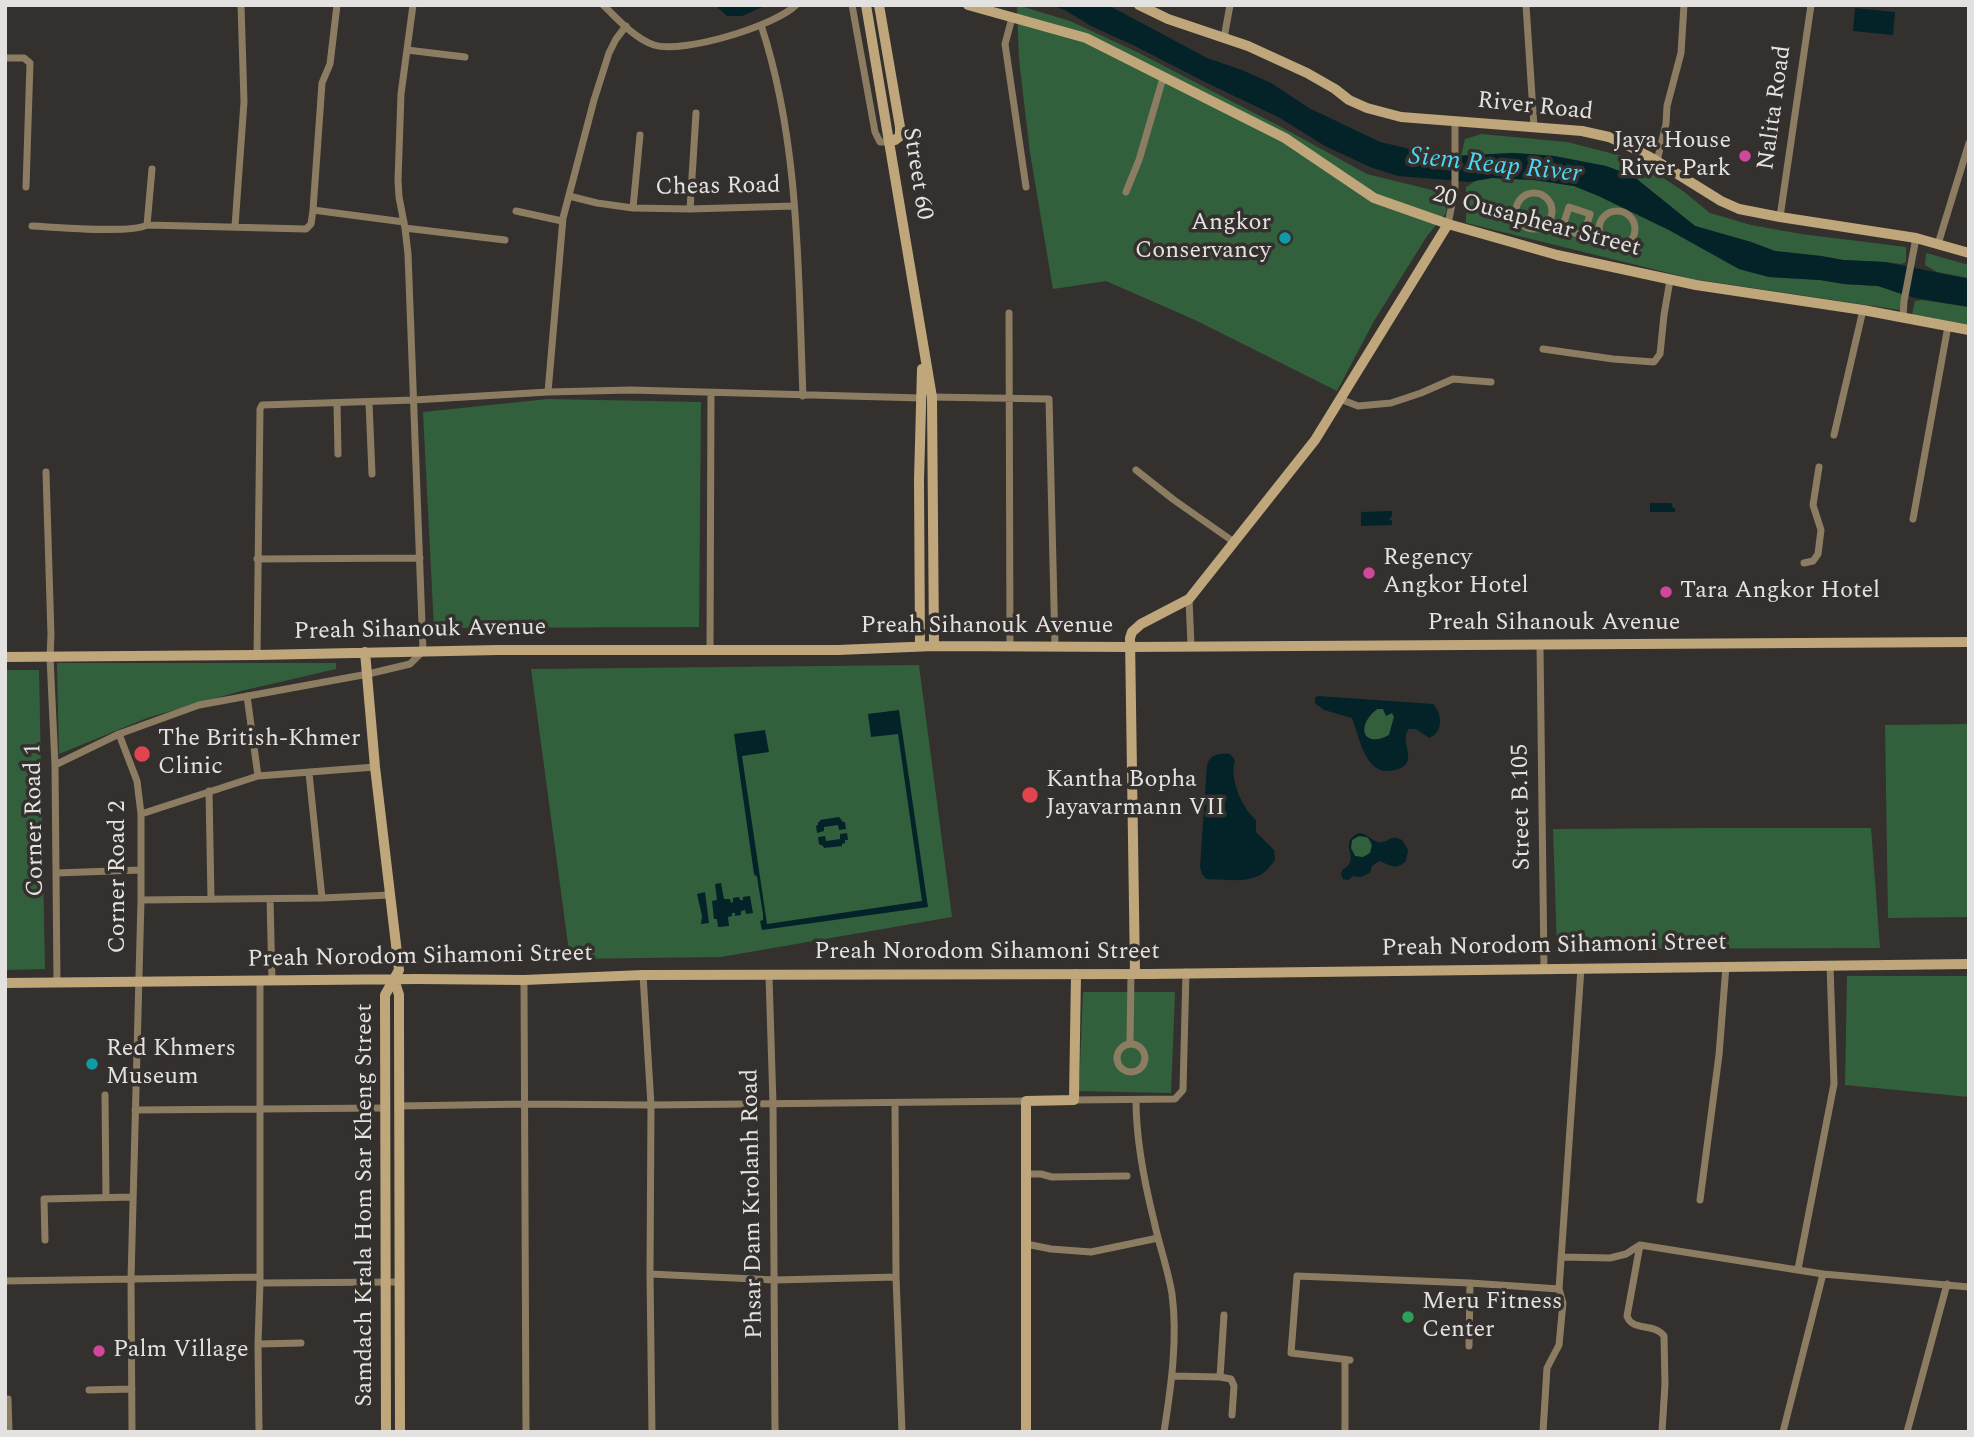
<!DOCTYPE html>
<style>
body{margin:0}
#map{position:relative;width:1974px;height:1437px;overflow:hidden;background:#34302e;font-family:Spectral,serif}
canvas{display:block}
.frame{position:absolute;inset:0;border:7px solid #e4e2e0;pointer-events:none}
</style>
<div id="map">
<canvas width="1974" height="1437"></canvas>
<div class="frame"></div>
</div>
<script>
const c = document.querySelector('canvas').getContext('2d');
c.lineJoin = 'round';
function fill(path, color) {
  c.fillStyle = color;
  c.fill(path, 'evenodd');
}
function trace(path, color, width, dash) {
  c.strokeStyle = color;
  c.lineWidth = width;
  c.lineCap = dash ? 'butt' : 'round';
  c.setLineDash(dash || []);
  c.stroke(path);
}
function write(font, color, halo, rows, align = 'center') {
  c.font = font + ' Spectral,serif';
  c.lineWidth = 7;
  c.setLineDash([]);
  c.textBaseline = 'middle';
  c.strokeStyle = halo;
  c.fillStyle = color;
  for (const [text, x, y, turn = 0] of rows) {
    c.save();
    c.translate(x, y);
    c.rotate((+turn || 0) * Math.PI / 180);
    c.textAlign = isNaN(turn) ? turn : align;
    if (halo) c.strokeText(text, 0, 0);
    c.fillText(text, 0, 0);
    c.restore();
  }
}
const green = new Path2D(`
 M1017,5L1070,21L1139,53L1283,128L1367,174L1448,194L1446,213L1427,236L1374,321L1337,391L1195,320L1106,281L1053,289L1030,153L1019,59Z
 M1481,134L1567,142L1622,156L1656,173L1683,191L1710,213L1751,225L1801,234L1906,247V262L1901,264L1885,262L1843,260L1821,256L1775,251L1751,242L1695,226L1633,176L1606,166L1554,156L1512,153L1461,156L1465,139Z
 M1492,178L1534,180L1574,186L1598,196L1669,230L1739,269L1769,277L1820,280L1844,284L1878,286L1901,294L1903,297L1900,310L1693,279L1466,223V187L1477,180Z
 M1926,253L1969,265V278L1937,272L1925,265Z
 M1922,300L1969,307V325L1912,315L1915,301Z
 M548,399L701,402L699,627L434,628L423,412Z
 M57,663H336V669L241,691L147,718L59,754Z
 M919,665L952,917L721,957L570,959L531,669Z
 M5,670H39L45,969L5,970Z
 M1377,709H1383L1386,715L1392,713L1394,717L1389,735C1365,749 1354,728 1377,709Z
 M1969,724V917L1888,918L1885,725Z
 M1708,828H1871L1880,948L1557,949L1553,829Z
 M1350 847a11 11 0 1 1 22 0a11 11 0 1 1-22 0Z
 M1847,976H1969V1097L1845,1085Z
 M1083,992H1175L1171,1093L1079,1091Z`);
const water = new Path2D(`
 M715,5H767L742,16H727Z
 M1050,5H1108L1207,58L1242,70L1271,83L1309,108L1380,142L1427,153L1453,156L1512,153L1530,154L1554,156L1606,166L1633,176L1695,226L1751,242L1775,251L1821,256L1843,260L1885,262L1969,279V307L1915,298L1878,286L1844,284L1820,280L1769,277L1739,269L1669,230L1599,196L1574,186L1534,180L1492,178L1469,182L1448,180L1398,176L1370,167L1325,146L1280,118L1201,80L1135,46L1091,26L1065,10Z
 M1855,8L1895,12L1893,35L1853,31Z
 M1650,503H1671L1673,508H1675V512H1650Z
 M1392,511V516L1389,519L1392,521V525L1361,526V512Z
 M1318,696L1433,704C1443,714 1443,733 1429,738L1416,729H1409C1401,740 1410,749 1408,760C1406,766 1400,769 1395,770C1365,778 1360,738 1352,718L1324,710L1315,703V698ZM1377,709H1383L1386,716L1392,713L1394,717L1389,735C1364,749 1354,727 1377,709Z
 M899,710L928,907L762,930L760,921L763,920V914L757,877L754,874L734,734L765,730L769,752L742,756L767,924L922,901L898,734L871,737L868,714Z
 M1230,754L1235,760C1229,779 1242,808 1256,820V832L1274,850L1275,860C1270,866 1266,873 1258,876C1244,883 1222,879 1206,879L1202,874L1200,867L1207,765C1210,754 1220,753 1230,754Z
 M839,817L843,822H845L846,829L839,830L838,825L824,827V831L817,833L816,826L818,825V822H820V820Z
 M847,833L848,840H845V843L842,844V846L824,848L823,846L819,844L818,837L825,836L826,841L840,839V834Z
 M1359,833C1369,834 1372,842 1380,842C1391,842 1389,834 1402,840L1408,850L1406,861C1395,871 1390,865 1379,861L1372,866L1370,873C1363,875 1362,879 1354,876L1348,880L1343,879L1341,875L1342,870C1364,858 1335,844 1359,833ZM1359,836L1368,837L1372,845L1370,853L1363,857L1355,856L1351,848L1352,840Z
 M721,883L724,899H730L731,903L733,902V898L739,897L740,900H743V897L750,896L753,913L746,914L745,910L741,911V915L735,916V913H732V916L728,917L729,926L718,927L717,919H714L712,901L717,900L715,884Z
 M705,892L709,923L701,924L702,916L697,894Z`);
const street = new Path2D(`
 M603,5C618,19 634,38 654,45C683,54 775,26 796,5
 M852,5L875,132L880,142H889
 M1526,5L1534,127
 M1012,18L1005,44L1026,187
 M761,25C800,142 798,274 803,396
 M1224,38L1230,5
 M407,50L465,57
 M5,58H24L30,63L26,187
 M640,135L633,208L690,209L794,206
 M1655,160L1658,157L1666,124L1667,106L1681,53L1684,5
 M1126,192L1139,160L1163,78
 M1516 211a18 18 0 1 1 36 0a18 18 0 1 1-36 0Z
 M569,196L597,203L633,208
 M1569,207L1590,214L1584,236L1562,229Z
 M690,209L696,113
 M313,210L322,83L330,64L337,5
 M516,211L562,221
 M1599 229a18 18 0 1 1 36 0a18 18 0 1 1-36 0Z
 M1780,217L1811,5
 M1448,224L1455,189V121
 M147,225L152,169
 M32,226C54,227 130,234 147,225L306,229L311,224L313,210L404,222
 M235,226L244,102L241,5
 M405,228L505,240
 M1938,244L1969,143
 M1009,313L1010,646
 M1903,317L1904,301L1916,238
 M1543,349L1613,359L1654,362L1660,354L1664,315L1670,280
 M548,392L563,218L594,100L609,53L616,39L626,26
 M932,397L1049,399L1055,646
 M1340,399L1358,406L1391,403L1421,393L1453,379L1491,382
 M369,402L372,474
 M337,403L338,454
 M1834,435L1863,310
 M1136,470L1174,500L1234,542
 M46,472L51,635L50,657L55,765L57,982
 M1913,519L1948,326
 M257,559L420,558
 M1804,563L1813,561L1818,554L1821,530L1813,505L1819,467
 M1189,599L1191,646
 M1540,645L1544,969
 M710,651L711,393
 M257,655L260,409L262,405L414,400L548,392L631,390L921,398
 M247,696L258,776
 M119,734L137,781L141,814V900L131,1279L132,1432
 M55,765L119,734L199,705L368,674L410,664L423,651L408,254L405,228L399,197L398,180L401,94L413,5
 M309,773L322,898
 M209,791L211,899
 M141,814L258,776L375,767
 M56,873L140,870
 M270,899L272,981
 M141,900L322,898L390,895
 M643,975L651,1105L650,1274L652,1432
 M769,976L773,1104L775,1432
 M524,980L526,1432
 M1130,1043L1131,974
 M1117 1058a14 14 0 1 1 28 0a14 14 0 1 1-28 0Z
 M105,1095L106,1197
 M1074,1100L1175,1099L1183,1090L1186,972
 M1136,1100C1136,1137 1145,1185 1154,1221C1159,1245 1168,1269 1172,1294C1178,1339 1171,1387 1164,1432
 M895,1103L896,1277L902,1432
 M399,1106L525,1104L651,1105L1026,1101
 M135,1110L384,1108
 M1026,1174H1041L1052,1177L1127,1176
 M1700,1200L1719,1055L1726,966
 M45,1240L44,1199L133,1197
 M1026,1244L1051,1249L1091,1252L1158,1238
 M1640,1245L1627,1316C1632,1332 1654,1322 1664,1336L1665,1384L1662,1432
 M1562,1257L1610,1258L1626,1254L1640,1245L1823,1274L1969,1287
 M1798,1269L1834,1084L1830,965
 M650,1274L775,1280L896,1277
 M5,1281L260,1277
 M260,1283L400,1282
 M258,1344L301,1343
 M1469,1346L1470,1283
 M1350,1360L1291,1353L1297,1276L1470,1283L1559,1289L1581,968
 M1172,1376L1220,1377L1231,1379L1234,1386L1232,1415
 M1220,1377L1224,1315
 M89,1390L132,1389
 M8,1399L9,1432
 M259,1432L258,1344L260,1283V981
 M1345,1432V1360
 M1543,1432L1547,1368L1559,1345L1563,1303L1559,1289
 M1783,1432L1823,1274
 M1907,1432L1947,1284`);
const secondary = new Path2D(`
 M866,5L932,397L934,646
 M879,5L900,127V136L895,140L889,142
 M968,5L1086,38L1285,138L1374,198L1448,224L1557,255L1696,285L1863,310L1969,330
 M1139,5L1168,19L1248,46L1307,73L1335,89L1349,100L1367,108L1401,117L1582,131L1609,137L1633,148L1655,160L1721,201L1739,209L1780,217L1916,238L1969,253
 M920,646L919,480L922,369
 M365,652L375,767L399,970L385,995L386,1432
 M5,657L257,655L498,650H838L934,646L1130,647L1969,642
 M1135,974L1130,638L1132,632L1141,624L1189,599L1315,440L1448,224
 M394,979L399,995V1020L400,1432
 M5,983L418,979L524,980L643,975L1150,974L1969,964
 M1026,1432V1101L1074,1100L1076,974`);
const markers = [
 [1745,156,7,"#d1479c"],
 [1285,238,7,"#0f9aa8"],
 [1369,573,7,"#d1479c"],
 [1666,592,7,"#d1479c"],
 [142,754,9,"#e0444e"],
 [1030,795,9,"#e0444e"],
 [92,1064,7,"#0f9aa8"],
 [1408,1317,7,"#2e9e5b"],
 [99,1351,7,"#d1479c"]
];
const streetNames = [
 ["River Road",1535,108,6],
 ["Nalita Road",1776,108,-82],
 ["Street 60",916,174,81],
 ["Cheas Road",718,188,-1],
 ["20 Ousaphear Street",1536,223,15],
 ["Preah Sihanouk Avenue",1554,624],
 ["Preah Sihanouk Avenue",987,627],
 ["Preah Sihanouk Avenue",420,631,-1],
 ["Street B.105",1523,807,-91],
 ["Corner Road 1",36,820,-91],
 ["Corner Road 2",119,877,-90],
 ["Preah Norodom Sihamoni Street",1554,947,-1],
 ["Preah Norodom Sihamoni Street",987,953],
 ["Preah Norodom Sihamoni Street",420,958,-1],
 ["Phsar Dam Krolanh Road",754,1204,-91],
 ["Samdach Krala Hom Sar Kheng Street",366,1205,-90]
];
const poiNames = [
 ["Jaya House",1731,142,"right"],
 ["River Park",1731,170,"right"],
 ["Angkor",1271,224,"right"],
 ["Conservancy",1271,252,"right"],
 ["Regency",1383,559],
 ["Angkor Hotel",1383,587],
 ["Tara Angkor Hotel",1680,592],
 ["The British-Khmer",158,740],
 ["Clinic",158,768],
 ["Kantha Bopha",1046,781],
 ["Jayavarmann VII",1046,809],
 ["Red Khmers",106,1050],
 ["Museum",106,1078],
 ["Meru Fitness",1422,1303],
 ["Center",1422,1331],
 ["Palm Village",113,1351]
];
const waterNames = [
 ["Siem Reap River",1495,167,6]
];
fill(green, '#32603c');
fill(water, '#032329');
trace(street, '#8c7d62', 7);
trace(secondary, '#bfa77b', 10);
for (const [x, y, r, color] of markers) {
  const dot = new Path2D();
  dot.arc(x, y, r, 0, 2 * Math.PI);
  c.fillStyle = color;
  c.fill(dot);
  trace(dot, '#34302e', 2.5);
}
write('24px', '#e4e2e0', '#34302e', streetNames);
write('24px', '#e4e2e0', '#34302e', poiNames, 'left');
write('italic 26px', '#49d8f6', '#34302e', waterNames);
</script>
